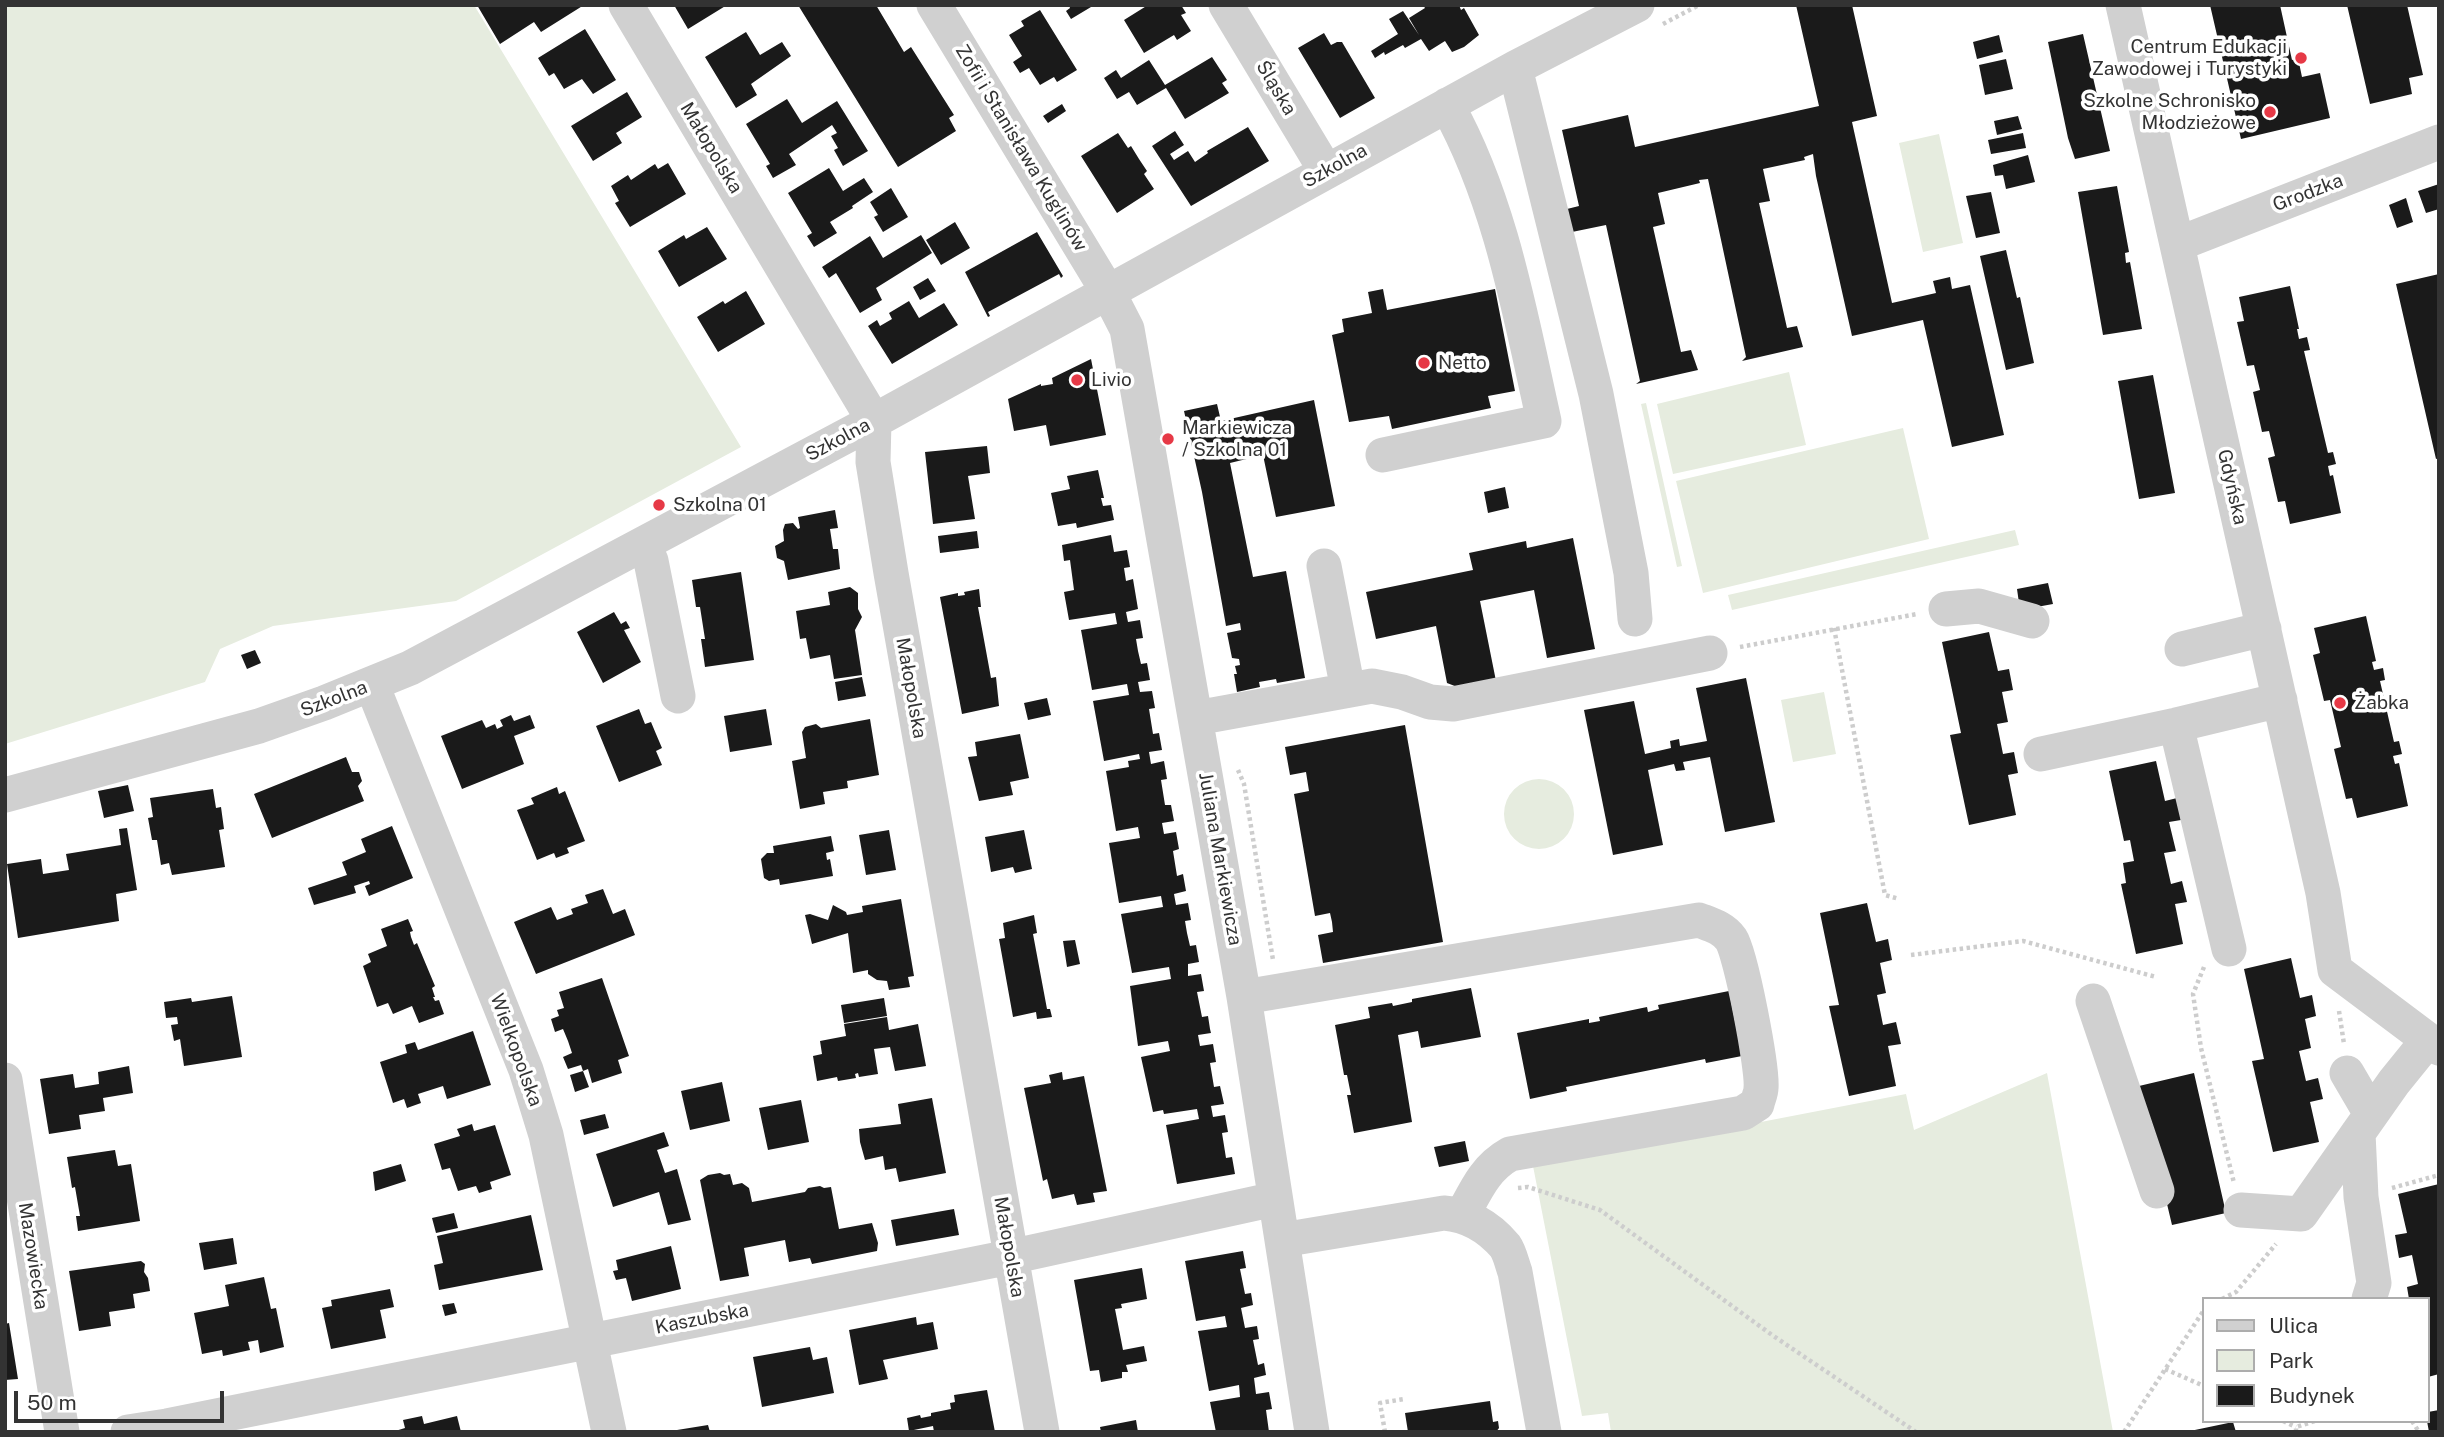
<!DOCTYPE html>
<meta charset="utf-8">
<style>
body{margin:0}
#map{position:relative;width:2444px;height:1437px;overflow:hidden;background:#fff;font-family:"Public Sans",sans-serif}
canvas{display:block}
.frame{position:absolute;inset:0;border:7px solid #333;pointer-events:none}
.legend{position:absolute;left:2202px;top:1297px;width:228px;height:126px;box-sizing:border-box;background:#fff;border:2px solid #adadad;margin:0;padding:9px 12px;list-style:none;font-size:21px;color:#333}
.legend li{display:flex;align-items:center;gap:14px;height:35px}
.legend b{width:35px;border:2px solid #adadad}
.scale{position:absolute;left:14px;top:1391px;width:210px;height:32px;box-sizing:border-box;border:4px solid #333;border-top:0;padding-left:9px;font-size:21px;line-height:24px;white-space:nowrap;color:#333;-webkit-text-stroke:5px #fff;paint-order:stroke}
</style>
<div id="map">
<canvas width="2444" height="1437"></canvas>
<div class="frame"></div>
<ul class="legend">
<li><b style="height:9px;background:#d0d0d0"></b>Ulica</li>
<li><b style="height:19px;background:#e6ecdf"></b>Park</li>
<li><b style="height:19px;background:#1a1a1a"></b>Budynek</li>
</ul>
<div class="scale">50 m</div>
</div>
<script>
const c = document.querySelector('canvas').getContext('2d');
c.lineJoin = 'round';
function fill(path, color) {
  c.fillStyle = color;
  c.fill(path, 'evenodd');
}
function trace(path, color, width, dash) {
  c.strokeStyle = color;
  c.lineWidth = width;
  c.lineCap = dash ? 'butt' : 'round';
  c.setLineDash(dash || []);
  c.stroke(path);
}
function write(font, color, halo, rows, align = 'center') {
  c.font = font + ' "Public Sans",sans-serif';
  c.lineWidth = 7;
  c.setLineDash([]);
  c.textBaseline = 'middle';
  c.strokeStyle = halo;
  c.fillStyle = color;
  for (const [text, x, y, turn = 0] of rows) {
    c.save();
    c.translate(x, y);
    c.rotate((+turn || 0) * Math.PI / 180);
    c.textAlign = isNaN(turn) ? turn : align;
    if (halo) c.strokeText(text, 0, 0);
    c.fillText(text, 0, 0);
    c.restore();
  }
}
const green = new Path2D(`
 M5,5H474L741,447L456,601L273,626L220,649L205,682L5,744Z
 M1939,134L1963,243L1923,252L1899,143Z
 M1789,372L1806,445L1673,474L1657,404Z
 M1646,403L1682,566L1677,567L1641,404Z
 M1903,428L1929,539L1703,593L1676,481Z
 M2015,530L2019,545L1732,610L1728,595Z
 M1824,692L1836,754L1793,762L1781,700Z
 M1504 814a35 35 0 1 1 70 0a35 35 0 1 1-70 0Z
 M2047,1073L2113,1432H1611L1608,1413L1582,1416L1533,1166L1906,1094L1914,1130Z`);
const building = new Path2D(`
 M477,5H584L541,32L534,22L500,44Z
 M674,5H727L688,29Z
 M798,5H876L904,52L911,47L954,115L949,118L956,131L898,167Z
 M1069,5H1090L1091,7L1071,19L1066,11L1070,8Z
 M1148,5H1181L1186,13L1181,15L1191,31L1177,40L1174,35L1144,53L1124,20Z
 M1423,5H1459L1461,10L1464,8L1479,35L1464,47L1452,52L1445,41L1429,51L1421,39L1405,48L1403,45L1385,55L1384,52L1375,58L1371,51L1398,34L1389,19L1403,11L1419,35L1409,18L1425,8Z
 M1796,5H1852L1877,116L1852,122L1892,303L1936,293L1933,281L1950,277L1952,289L1970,285L2004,435L1952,447L1923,320L1852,336L1816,176L1813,154L1804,157L1805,160L1763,169L1770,201L1759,203L1787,328L1797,326L1803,347L1742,361L1746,357L1708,179L1699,180L1700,183L1658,193L1665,224L1653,227L1681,352L1691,350L1698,370L1636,384L1640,381L1606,225L1572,232L1567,209L1579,206L1562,130L1628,115L1635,147L1819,106Z
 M2210,5H2280L2292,60L2298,58L2302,77L2320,73L2330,118L2241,139Z
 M2347,5H2407L2423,75L2409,78L2412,94L2370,104Z
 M1040,10L1077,70L1057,82L1054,77L1040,85L1029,68L1020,73L1013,62L1022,56L1009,35L1024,26L1021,21Z
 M585,29L616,80L593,94L582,79L564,89L554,73L549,76L538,58Z
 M746,32L760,55L782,42L791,56L751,84L757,95L736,108L705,57Z
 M1324,33L1331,45L1337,42H1342L1375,98L1340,118L1298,48Z
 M2083,34L2110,151L2075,159L2068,138L2048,42Z
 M1999,35L2003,52L1977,59L1973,42Z
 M1212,57L1227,80L1222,83L1229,93L1185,119L1166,88L1137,105L1129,92L1117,99L1104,78L1116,70L1121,78L1149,60L1165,85Z
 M2006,59L2013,89L1985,95L1979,65Z
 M627,92L642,117L616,133L622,143L593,161L571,126Z
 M787,99L802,123L837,101L868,151L843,166L834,150L838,148L831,136L837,133L832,125L789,154L796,165L773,178L766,166L770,164L746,124Z
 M1062,104L1066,111L1048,123L1043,116Z
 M2018,116L2022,129L1997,135L1994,121Z
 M1248,127L1269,161L1191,206L1152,146L1175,131L1184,145L1170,154L1174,160L1188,151L1195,162L1208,153L1207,151Z
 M1118,133L1128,148L1131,146L1139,159L1147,171L1144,174L1154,189L1117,213L1081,156Z
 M2023,133L2026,148L1991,154L1988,140Z
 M2028,155L2035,182L2006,189L2003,175L1995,176L1993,165Z
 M668,163L686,194L630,227L615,203L619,201L611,186L628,175L631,180L655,164L658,169Z
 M829,168L843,191L864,178L873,192L852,206L853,208L830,222L837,233L814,247L807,236L812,233L788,193Z
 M2439,184V209L2426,213L2418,191Z
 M2117,186L2129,252L2125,253L2126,263L2130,262L2142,329L2103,335L2078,192Z
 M891,188L908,217L883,232L874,217L878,215L870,202Z
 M1991,192L2000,233L1976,238L1966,196Z
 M2406,198L2413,222L2397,228L2389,205Z
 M955,222L970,248L941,265L926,240Z
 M707,227L727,259L679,287L658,251L684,235L686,239Z
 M1037,232L1063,276L1061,278L1059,274L988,312L990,316L988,317L965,272Z
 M921,235L932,253L876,288L882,300L860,313L836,273L829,278L822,267L870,236L883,258Z
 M2006,250L2017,298L2020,297L2034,363L2006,370L1980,256Z
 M2439,274V458L2436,459L2396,284Z
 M928,278L936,291L920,300L913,287Z
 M2290,286L2299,329H2297L2299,339L2307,337L2310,350L2304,351L2328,453L2333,452L2336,464L2328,466L2330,476L2333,475L2341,513L2290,524L2285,501L2278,502L2268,458L2275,456L2269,431L2262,432L2253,392L2260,390L2254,365L2247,366L2237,322L2244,321L2239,297Z
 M1383,289L1387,310L1495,289L1515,391L1488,396L1491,408L1392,429L1389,416L1349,422L1332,335L1344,332L1342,319L1372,313L1368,292Z
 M746,291L765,324L718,352L697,317L723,301L725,304Z
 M909,301L919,318L944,303L958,325L892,364L868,326L877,320L880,326L892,319L889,313Z
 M1091,359L1106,435L1050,446L1046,425L1014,431L1008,399L1041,384V386L1053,384L1052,378Z
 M2153,375L2175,493L2139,499L2118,381Z
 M1314,400L1335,506L1276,517L1263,455L1230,463L1253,577L1286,571L1305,678L1277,683L1276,679L1259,682L1260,687L1237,692L1234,674H1237L1235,666L1240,665L1239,659L1232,658L1227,633L1241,630L1240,623L1226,626L1202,492L1184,411L1217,404L1221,421Z
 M987,446L990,473L968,476L975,519L933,524L925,452Z
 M1098,470L1104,498H1101L1103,506L1111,505L1114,520L1077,528L1076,523L1058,526L1051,493L1070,489L1067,476Z
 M1505,487L1509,508L1488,513L1484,492Z
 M835,510L838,528L830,529L833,549H838L840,569L788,580L784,561L777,558L775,546L784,541L783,530L785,524L793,523L798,529L800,528L798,517Z
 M977,531L979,548L940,553L938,536Z
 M1111,535L1114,552L1127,550L1130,567L1124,568L1126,581L1133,579L1138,609L1126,612L1128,622L1140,620L1143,638L1136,639L1138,651L1141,664L1147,663L1150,680L1138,682L1140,692L1152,691L1155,708L1149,709L1153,734L1159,733L1162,750L1149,752L1151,764L1164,761L1167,779L1161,780L1165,805H1171L1174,821L1162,823L1164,834L1176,832L1179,849L1173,851L1177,876L1183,874L1186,891L1174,894L1176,905L1188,903L1191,920L1185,921L1187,933L1190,946L1196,945L1199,962L1188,964V976L1201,974L1204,991L1197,992L1202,1017L1208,1016L1210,1029L1211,1033L1198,1035L1200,1046L1213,1044L1216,1062L1210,1063L1214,1087L1220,1086L1224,1104L1211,1106L1213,1117L1225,1115L1228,1132L1222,1133L1226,1158L1232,1157L1235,1174L1177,1184L1166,1125L1199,1119L1197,1109L1164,1114L1163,1110L1153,1112L1141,1057L1170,1051L1168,1041L1138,1046L1130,986L1171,979L1169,967L1132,973L1121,914L1163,907L1161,896L1119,903L1109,843L1140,838L1138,827L1116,831L1106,771L1129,767L1128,761L1140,759L1139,754L1104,761L1093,701L1129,695L1127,684L1092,690L1081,630L1117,624L1115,613L1069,620L1064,592L1074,590L1070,560L1064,561L1062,545Z
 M1573,538L1595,649L1547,658L1534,590L1480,601L1496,681L1460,688L1447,683L1436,626L1376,639L1366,592L1473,570L1469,553L1526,541L1527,548Z
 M741,572L754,660L705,667L701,639H705L700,607H696L692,580Z
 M2048,583L2053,604L2020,610L2017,589Z
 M850,587L858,593V609L862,617L855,630L862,675L834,679L830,655L810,659L806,638L800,639L796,611L830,605L828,592Z
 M979,589L981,607H978L991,678L996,677L999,706L962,714L940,597L958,593V596L965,595L964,592Z
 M614,612L621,624L626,621L630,628L624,630L641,662L603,683L577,632Z
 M2366,616L2376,661L2372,662L2374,670L2383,668L2385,680L2380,681L2394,742L2399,741L2402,754L2393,756L2395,764L2399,763L2408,806L2357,818L2352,798L2346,799L2334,749L2341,747L2330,700L2324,701L2313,655L2320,653L2314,628Z
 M1989,632L1998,671L2009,669L2013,690L2002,692L2008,722L1997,724L2003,754L2014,752L2018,773L2008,775L2016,815L1969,825L1950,735L1961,733L1942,642Z
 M255,650L261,663L247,669L241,655Z
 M862,677L866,696L838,701L835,682Z
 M1746,678L1775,822L1725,832L1710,757L1683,762L1685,770L1676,771L1674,764L1648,770L1663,845L1613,855L1584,710L1634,701L1645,754L1671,748L1670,741L1679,739L1680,746L1707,741L1696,688Z
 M1047,698L1051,715L1028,720L1024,703Z
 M639,709L645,724L651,722L656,734L662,748L656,751L662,765L619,782L596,726Z
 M766,709L772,745L730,752L724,716Z
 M511,715L514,721L530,715L535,728L514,736L524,764L462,789L441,736L482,720L486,728L495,724L497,729L503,726L500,720Z
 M870,719L879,775L847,781L848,788L823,792L825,804L800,809L792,761L806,758L802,732L805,727L816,724L821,728Z
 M1405,725L1443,942L1323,963L1318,935L1333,932L1332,922L1330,913L1315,916L1294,794L1309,791L1306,772L1290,775L1285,747Z
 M1020,734L1029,778L1010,782L1013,795L979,801L968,757L977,756L975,742Z
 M346,757L352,772H359L362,781L358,786L364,801L272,838L254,794Z
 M2156,761L2165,801L2177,798L2181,820L2169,822L2176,851L2164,853L2171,884L2182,881L2187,902L2175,904L2183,944L2136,954L2121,884L2126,883L2123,863L2134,861L2130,840L2124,841L2109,771Z
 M128,785L134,811L104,818L98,791Z
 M557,787L559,794L565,791L585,841L567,848L569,853L556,858L554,853L537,860L517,810L534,804L531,798Z
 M213,789L216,808L221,807L224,829L219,830L225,867L172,875L169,863L161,865L157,840H152L148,818L153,817L150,798Z
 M392,826L413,878L369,896L365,886L370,884L369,881L354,886L356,893L314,905L308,888L347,875L342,862L366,852L361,839Z
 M127,828L137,890L116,894L119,921L18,938L7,864L41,859L43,874L69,870L66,854L121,845L119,829Z
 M889,830L896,870L866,875L859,835Z
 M1024,830L1032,869L1015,873L1013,867L991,872L985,837Z
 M831,836L834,851L826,853L827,860L830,859L833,876L780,885L779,879L769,881L764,878L761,859L767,853H774L773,846Z
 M603,889L613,914L625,909L635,935L536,974L514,922L551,907L557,920L573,914L571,909L588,903L585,895Z
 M901,899L914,976L908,977L910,987L889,990L887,981L877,980L868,974V970L853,973L848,933L812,944L805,915L810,914L828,920L833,905L846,912L847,915L863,912L862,906Z
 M1867,903L1876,942L1888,939L1892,960L1880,963L1886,993L1877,995L1883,1025L1896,1022L1901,1044L1888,1046L1896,1086L1849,1096L1829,1006L1839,1005L1820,913Z
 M1034,915L1037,933L1033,934L1047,1009H1050L1052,1017L1037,1019L1036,1012L1013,1017L999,939L1005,938L1003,923Z
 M408,919L413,931L410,932L411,937L414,945L417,943L435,986L432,988L435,997H433L435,1001L439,1000L444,1014L419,1023L412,1006L393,1014L388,1003L377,1007L363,966L371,962L368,954L387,946L381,929Z
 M1075,940L1080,964L1067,967L1063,941Z
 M2291,958L2300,998L2312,995L2316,1016L2305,1019L2311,1048L2299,1051L2306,1081L2318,1078L2323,1099L2310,1102L2319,1142L2273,1152L2252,1061L2264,1059L2244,969Z
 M602,978L629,1056L618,1060L622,1073L592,1083L588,1069L583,1071L589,1087L575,1092L570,1075L583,1071L581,1065L568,1069L563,1057L572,1053L568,1041L563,1029L555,1032L551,1019L559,1016L557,1010L564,1008L559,992Z
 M1471,988L1481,1037L1421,1048L1418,1031L1398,1035L1412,1122L1354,1133L1347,1095H1351L1347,1075H1344L1335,1025L1370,1018L1368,1007L1392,1003L1393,1006L1412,1002V999Z
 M1729,991L1742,1056L1706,1063L1705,1059L1566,1087L1567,1091L1530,1099L1517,1033L1589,1019V1023L1600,1021L1599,1017L1647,1007L1648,1012L1659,1009L1658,1005Z
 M232,996L242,1057L184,1066L180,1039L174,1041L171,1025L178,1024L177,1017L166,1018L164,1002L191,998L192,1002Z
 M884,998L887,1016L844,1023L841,1005Z
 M887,1017L889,1030L918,1024L926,1066L895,1071L890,1047L874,1049L878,1074L859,1077L858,1073L855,1074L856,1078L838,1081L837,1077L817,1081L813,1056L822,1054L820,1041L846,1036L844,1024Z
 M473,1031L491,1085L447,1099L443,1086L418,1094L421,1103L407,1108L404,1099L393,1103L380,1062L407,1053L405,1045L415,1042L418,1050Z
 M129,1066L133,1093L103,1098L105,1111L79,1115L81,1129L49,1134L40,1079L73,1074L75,1088L99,1084L98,1072Z
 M1062,1072L1063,1080L1084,1076L1107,1191L1093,1193L1095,1202L1077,1205L1074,1194L1052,1199L1047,1179L1043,1181L1024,1088L1051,1083L1049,1075Z
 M2194,1073L2226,1213L2172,1225L2139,1086Z
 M722,1082L730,1121L690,1130L681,1091Z
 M932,1098L946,1173L899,1182L896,1168L885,1170L883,1156L865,1160L860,1142L859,1129L901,1124L898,1104Z
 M801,1100L809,1142L768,1150L759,1108Z
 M605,1114L609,1128L584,1135L580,1120Z
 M472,1124L474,1131L495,1125L511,1175L490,1182L492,1189L479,1193L476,1186L458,1191L450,1168L442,1170L434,1144L460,1136L457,1129Z
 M664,1132L669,1146L657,1150L665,1173L677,1169L691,1220L668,1225L659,1192L613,1207L596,1154Z
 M1465,1141L1469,1161L1439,1167L1434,1147Z
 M115,1150L118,1166L131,1164L140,1221L78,1231L76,1216H80L75,1187L72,1188L67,1157Z
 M401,1164L406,1181L375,1191L373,1172Z
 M720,1173L724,1175L730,1174L733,1185L742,1183L749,1188L752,1202L805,1192L808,1188L820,1186L824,1188L831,1187L839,1229L872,1223L878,1243L877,1251L812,1264L810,1258L789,1262L785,1240L744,1248L749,1276L720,1281L700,1180L708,1175Z
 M2439,1184V1374L2428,1377V1299H2409L2407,1287L2418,1284L2412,1255L2399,1258L2395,1235L2407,1233L2398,1194Z
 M954,1209L959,1235L896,1246L891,1220Z
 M454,1213L458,1228L436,1233L432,1218Z
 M531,1215L543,1270L439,1290L434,1265L443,1263L437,1236Z
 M233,1238L237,1264L204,1270L199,1243Z
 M671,1246L681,1289L632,1301L626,1278L616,1280L613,1271L618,1270L616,1260Z
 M1243,1251L1246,1268L1240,1269L1245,1294L1251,1293L1253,1305L1241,1308L1245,1328L1257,1326L1259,1339L1253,1340L1258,1365L1264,1363L1266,1375L1254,1378L1256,1394L1269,1392L1272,1409L1266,1410L1269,1432H1216L1210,1402L1240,1397L1239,1385L1209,1391L1198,1331L1227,1327L1225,1316L1196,1321L1185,1261Z
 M141,1261L145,1264L144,1272L148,1278L150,1291L133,1294L135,1308L109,1312L111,1326L79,1331L69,1271Z
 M1142,1268L1147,1299L1121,1304L1122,1308L1115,1309L1123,1350L1144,1346L1147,1361L1126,1365L1128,1372H1122V1378L1101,1382L1099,1370L1090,1371L1074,1280Z
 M264,1277L271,1309L276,1308L284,1347L260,1353L258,1340L248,1342L250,1350L223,1356L222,1350L202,1354L194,1313L229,1306L225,1285Z
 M390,1289L394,1307L380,1310L386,1338L331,1349L322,1308L332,1306L331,1300Z
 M454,1303L457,1313L445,1316L442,1305Z
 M916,1317L917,1325L933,1322L938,1349L883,1360L888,1379L859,1385L849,1330Z
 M9,1323L18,1379L5,1380V1324Z
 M810,1347L813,1360L827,1357L834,1393L762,1407L753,1357Z
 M987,1390L995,1432H934L933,1426L909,1431L907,1418L920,1415L921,1418L931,1416V1413L951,1409L950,1403L955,1402L954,1395Z
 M1490,1401L1493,1422L1498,1421L1499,1428L1496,1432H1408L1405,1413Z
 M2439,1410V1431L2429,1432L2427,1421L2428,1412Z
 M422,1416L424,1424L457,1416L461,1432H392L405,1428L403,1420Z
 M1136,1420L1138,1432H1101L1100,1427Z
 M2233,1422L2236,1432H2190V1431Z
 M708,1425L710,1432H677V1430Z`);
const path = new Path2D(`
 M1663,24L1699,5
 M1834,628L1885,895L1899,899
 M1740,647L1917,614
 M1238,770L1244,784L1273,960
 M1911,955L2023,941L2156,977
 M2204,967L2193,994L2201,1048L2234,1183
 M2339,1011L2344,1044
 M1518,1188L1528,1187L1600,1210L1772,1335L1916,1432
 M2392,1188L2439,1175
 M2222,1299L2236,1292L2276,1244
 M2165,1369L2204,1386
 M2283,1421L2296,1427
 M2412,1421L2419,1432
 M1385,1432L1380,1403L1404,1399
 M2124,1432L2204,1310
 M2296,1432V1427L2315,1421`);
const minor = new Path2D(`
 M626,5L874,421L873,462L891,573L1042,1432
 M934,5L1108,292L1127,329L1244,997L1312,1432
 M1226,5L1326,171
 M2123,5L2323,893L2335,970L2439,1048
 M1515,68L1596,394L1631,573L1635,619
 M2178,244L2439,142
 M1383,455L1544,421C1520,314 1501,202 1447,105
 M643,544L651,561L678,696
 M1324,566L1348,690
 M1946,609L1979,606L2032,621
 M2182,649L2264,629
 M372,685L526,1070L546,1135L609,1432
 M1196,718L1372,686L1402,692L1430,702L1453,704L1710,653
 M2176,725L2229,949
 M2041,754L2176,725L2280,700
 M5,795L259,726L324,703L410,668L874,421L1515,68L1637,5
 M1244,997L1699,920C1712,925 1723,928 1731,939C1741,954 1763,1069 1761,1088C1761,1093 1758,1099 1757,1104L1743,1113L1510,1154C1485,1168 1476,1190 1463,1214
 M2093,1001L2157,1191
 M2347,1073L2371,1114
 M5,1080L62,1432
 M2358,1133L2361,1197L2374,1283L2369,1299
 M2241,1210L2301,1214L2394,1082L2428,1040
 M1282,1240L1444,1213C1469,1215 1488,1226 1505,1246C1510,1253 1512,1264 1515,1272L1544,1432
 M128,1432L167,1426L1010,1257L1275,1199`);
const markers = [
 [2301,58,7,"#e63946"],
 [2270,112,7,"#e63946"],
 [1424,363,7,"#e63946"],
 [1077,380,7,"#e63946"],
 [1168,439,7,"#e63946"],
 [659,505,7,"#e63946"],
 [2340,703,7,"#e63946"]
];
const poiNames = [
 ["Centrum Edukacji",2287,47,"right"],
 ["Zawodowej i Turystyki",2287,69,"right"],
 ["Szkolne Schronisko",2256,101,"right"],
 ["Młodzieżowe",2256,123,"right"],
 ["Netto",1438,363],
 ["Livio",1091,380],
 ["Markiewicza",1182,428],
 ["/ Szkolna 01",1182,450],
 ["Szkolna 01",673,505],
 ["Żabka",2354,703]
];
const streetNames = [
 ["Śląska",1276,88,59],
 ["Małopolska",711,148,59],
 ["Zofii i Stanisława Kuglinów",1021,148,59],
 ["Szkolna",1335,166,-29],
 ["Grodzka",2308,193,-21],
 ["Szkolna",838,440,-28],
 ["Gdyńska",2232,487,77],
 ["Małopolska",911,688,80],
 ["Szkolna",334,699,-21],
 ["Juliana Markiewicza",1220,859,80],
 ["Wielkopolska",516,1050,70],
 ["Małopolska",1009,1247,80],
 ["Mazowiecka",33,1256,81],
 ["Kaszubska",702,1319,-11]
];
fill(green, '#e6ecdf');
fill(building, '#1a1a1a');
trace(path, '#cdcdcd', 4.5, [3.5, 3.5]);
trace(minor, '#d0d0d0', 35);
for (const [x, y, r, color] of markers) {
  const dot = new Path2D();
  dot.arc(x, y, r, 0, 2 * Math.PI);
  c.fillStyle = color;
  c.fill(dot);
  trace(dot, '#fff', 2.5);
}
write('19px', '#333', '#fff', poiNames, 'left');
write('19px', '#333', '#fff', streetNames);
</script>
